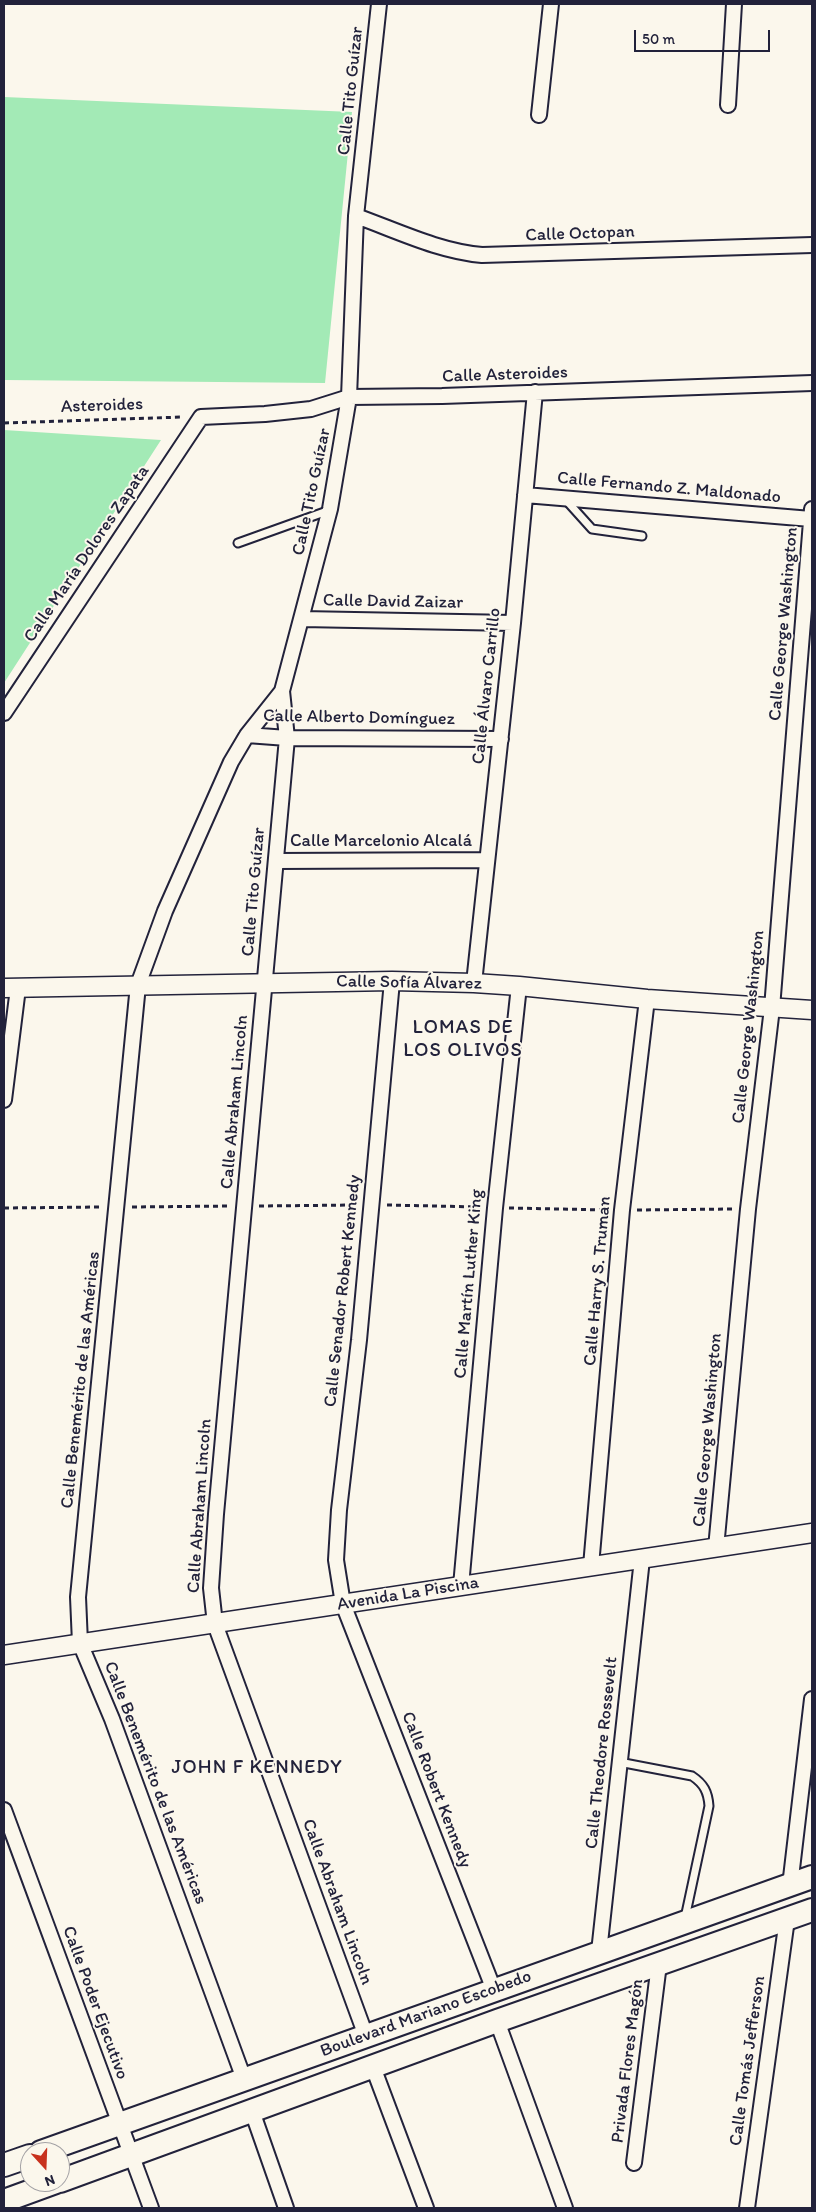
<!DOCTYPE html>
<meta charset="utf-8">
<style>
body{margin:0}
#map{position:relative;width:816px;height:2212px;overflow:hidden;background:#fbf7ec;font-family:Itim,sans-serif}
canvas{display:block}
.frame{position:absolute;inset:0;border:5px solid #22223b;pointer-events:none}
.north{position:absolute;left:20px;top:2142px;width:50px;height:50px;box-sizing:border-box;background:#fbf7ec;border:1px solid #a4a2a5;border-radius:50%;rotate:160deg;font-size:14px;font-weight:700;line-height:20px;text-align:center;color:#22223b}
.north::after{content:'';display:block;margin:auto;width:18px;height:22px;background:#c8321e;clip-path:polygon(50% 0,100% 100%,50% 72%,0 100%)}
.scale{position:absolute;left:634px;top:30px;width:136px;height:22px;box-sizing:border-box;border:2px solid #22223b;border-top:0;padding-left:6px;font-size:15px;line-height:18px;white-space:nowrap;color:#22223b;-webkit-text-stroke:4px #fbf7ec;paint-order:stroke}
</style>
<div id="map">
<canvas width="816" height="2212"></canvas>
<div class="frame"></div>
<div class="north">N</div>
<div class="scale">50 m</div>
</div>
<script>
const c = document.querySelector('canvas').getContext('2d');
c.lineJoin = 'round';
function fill(path, color) {
  c.fillStyle = color;
  c.fill(path, 'evenodd');
}
function trace(path, color, width, dash) {
  c.strokeStyle = color;
  c.lineWidth = width;
  c.lineCap = dash ? 'butt' : 'round';
  c.setLineDash(dash || []);
  c.stroke(path);
}
function write(font, color, halo, rows, align = 'center') {
  c.font = font + ' Itim,sans-serif';
  c.lineWidth = 4;
  c.setLineDash([]);
  c.textBaseline = 'middle';
  c.strokeStyle = halo;
  c.fillStyle = color;
  for (const [text, x, y, turn = 0] of rows) {
    c.save();
    c.translate(x, y);
    c.rotate((+turn || 0) * Math.PI / 180);
    c.textAlign = isNaN(turn) ? turn : align;
    if (halo) c.strokeText(text, 0, 0);
    c.fillText(text, 0, 0);
    c.restore();
  }
}
const green = new Path2D(`
 M4,97L352,112L325,383L4,380Z
 M4,430L161,440L4,683Z`);
const path = new Path2D(`
 M4,423L183,417
 M387,1205L481,1207
 M259,1206L356,1205
 M132,1207L231,1206
 M4,1208L101,1207
 M509,1208L608,1210
 M637,1210L733,1209`);
const service = new Path2D(`
 M565,499L592,529L642,536
 M238,543L330,510
 M619,1762L692,1776C704,1784 708,1792 709,1806L685,1918`);
const minor = new Path2D(`
 M728,105L734,4
 M539,115L551,4
 M356,216C398,231 438,251 482,255L812,245
 M525,495L811,519
 M302,619L513,623
 M4,713L201,417L265,414L311,409L349,397L442,396L812,383
 M247,735L287,738L501,739
 M276,861L487,860
 M392,981L359,1340L339,1510L336,1560L343,1604L494,1990
 M474,983L513,623L535,392
 M4,1100L18,988
 M716,1548L748,1209L772,1008L812,509
 M591,1566L622,1210L647,999
 M461,1586L495,1208L519,986
 M4,1810L151,2208
 M790,1886L812,1699
 M599,1952L642,1559
 M497,2021L565,2208
 M366,2036L215,1624L211,1588L216,1514L287,738L282,691L330,509L349,397L356,216L379,4
 M373,2067L426,2208
 M244,2079L112,1719L80,1643L78,1597L138,985L165,911L231,762L247,735L282,691
 M252,2111L286,2208
 M634,2163L659,1964
 M747,2208L787,1919`);
const tertiary = new Path2D(`
 M4,988L392,981L474,983L519,986L647,999L812,1010
 M4,1655L812,1533`);
const primary = new Path2D(`
 M41,2152L812,1877
 M4,2165L30,2156
 M60,2181L497,2021L812,1910
 M4,2201L56,2182`);
const streetNames = [
 ["Calle Tito Guízar",351,91,-84],
 ["Calle Octopan",580,234,-2],
 ["Calle Asteroides",505,375,-2],
 ["Asteroides",102,406,-2],
 ["Calle Fernando Z. Maldonado",669,488,5],
 ["Calle Tito Guízar",312,492,-78],
 ["Calle María Dolores Zapata",87,554,-56],
 ["Calle David Zaizar",393,602,1],
 ["Calle George Washington",784,624,-85],
 ["Calle Álvaro Carrillo",487,686,-84],
 ["Calle Alberto Domínguez",359,718,1],
 ["Calle Marcelonio Alcalá",381,841],
 ["Calle Tito Guízar",254,892,-85],
 ["Calle Sofía Álvarez",409,983,1],
 ["Calle George Washington",749,1027,-84],
 ["Calle Abraham Lincoln",235,1102,-85],
 ["Calle Harry S. Truman",598,1281,-85],
 ["Calle Martín Luther King",469,1284,-85],
 ["Calle Senador Robert Kennedy",343,1291,-84],
 ["Calle Benemérito de las Américas",81,1380,-84],
 ["Calle George Washington",708,1430,-85],
 ["Calle Abraham Lincoln",200,1506,-86],
 ["Avenida La Piscina",408,1594,-9],
 ["Calle Theodore Rossevelt",602,1753,-84],
 ["Calle Benemérito de las Américas",155,1783,69],
 ["Calle Robert Kennedy",436,1790,69],
 ["Calle Abraham Lincoln",337,1902,70],
 ["Calle Poder Ejecutivo",95,2003,70],
 ["Boulevard Mariano Escobedo",426,2014,-20],
 ["Privada Flores Magón",628,2061,-83],
 ["Calle Tomás Jefferson",748,2061,-82]
];
const quarterNames = [
 ["LOMAS DE",463,1028],
 ["LOS OLIVOS",463,1051],
 ["JOHN F KENNEDY",257,1768]
];
fill(green, '#a3eab6');
trace(service, '#22223b', 11);
trace(minor, '#22223b', 18);
trace(tertiary, '#22223b', 21);
trace(primary, '#22223b', 26);
trace(path, '#22223b', 3, [5, 4]);
trace(service, '#fbf7ec', 7);
trace(minor, '#fbf7ec', 14);
trace(tertiary, '#fbf7ec', 18);
trace(primary, '#fbf7ec', 22);
write('18px', '#22223b', '#fbf7ec', streetNames);
c.letterSpacing = '1px';
write('20px', '#22223b', '#fbf7ec', quarterNames);
c.letterSpacing = '0px';
</script>
